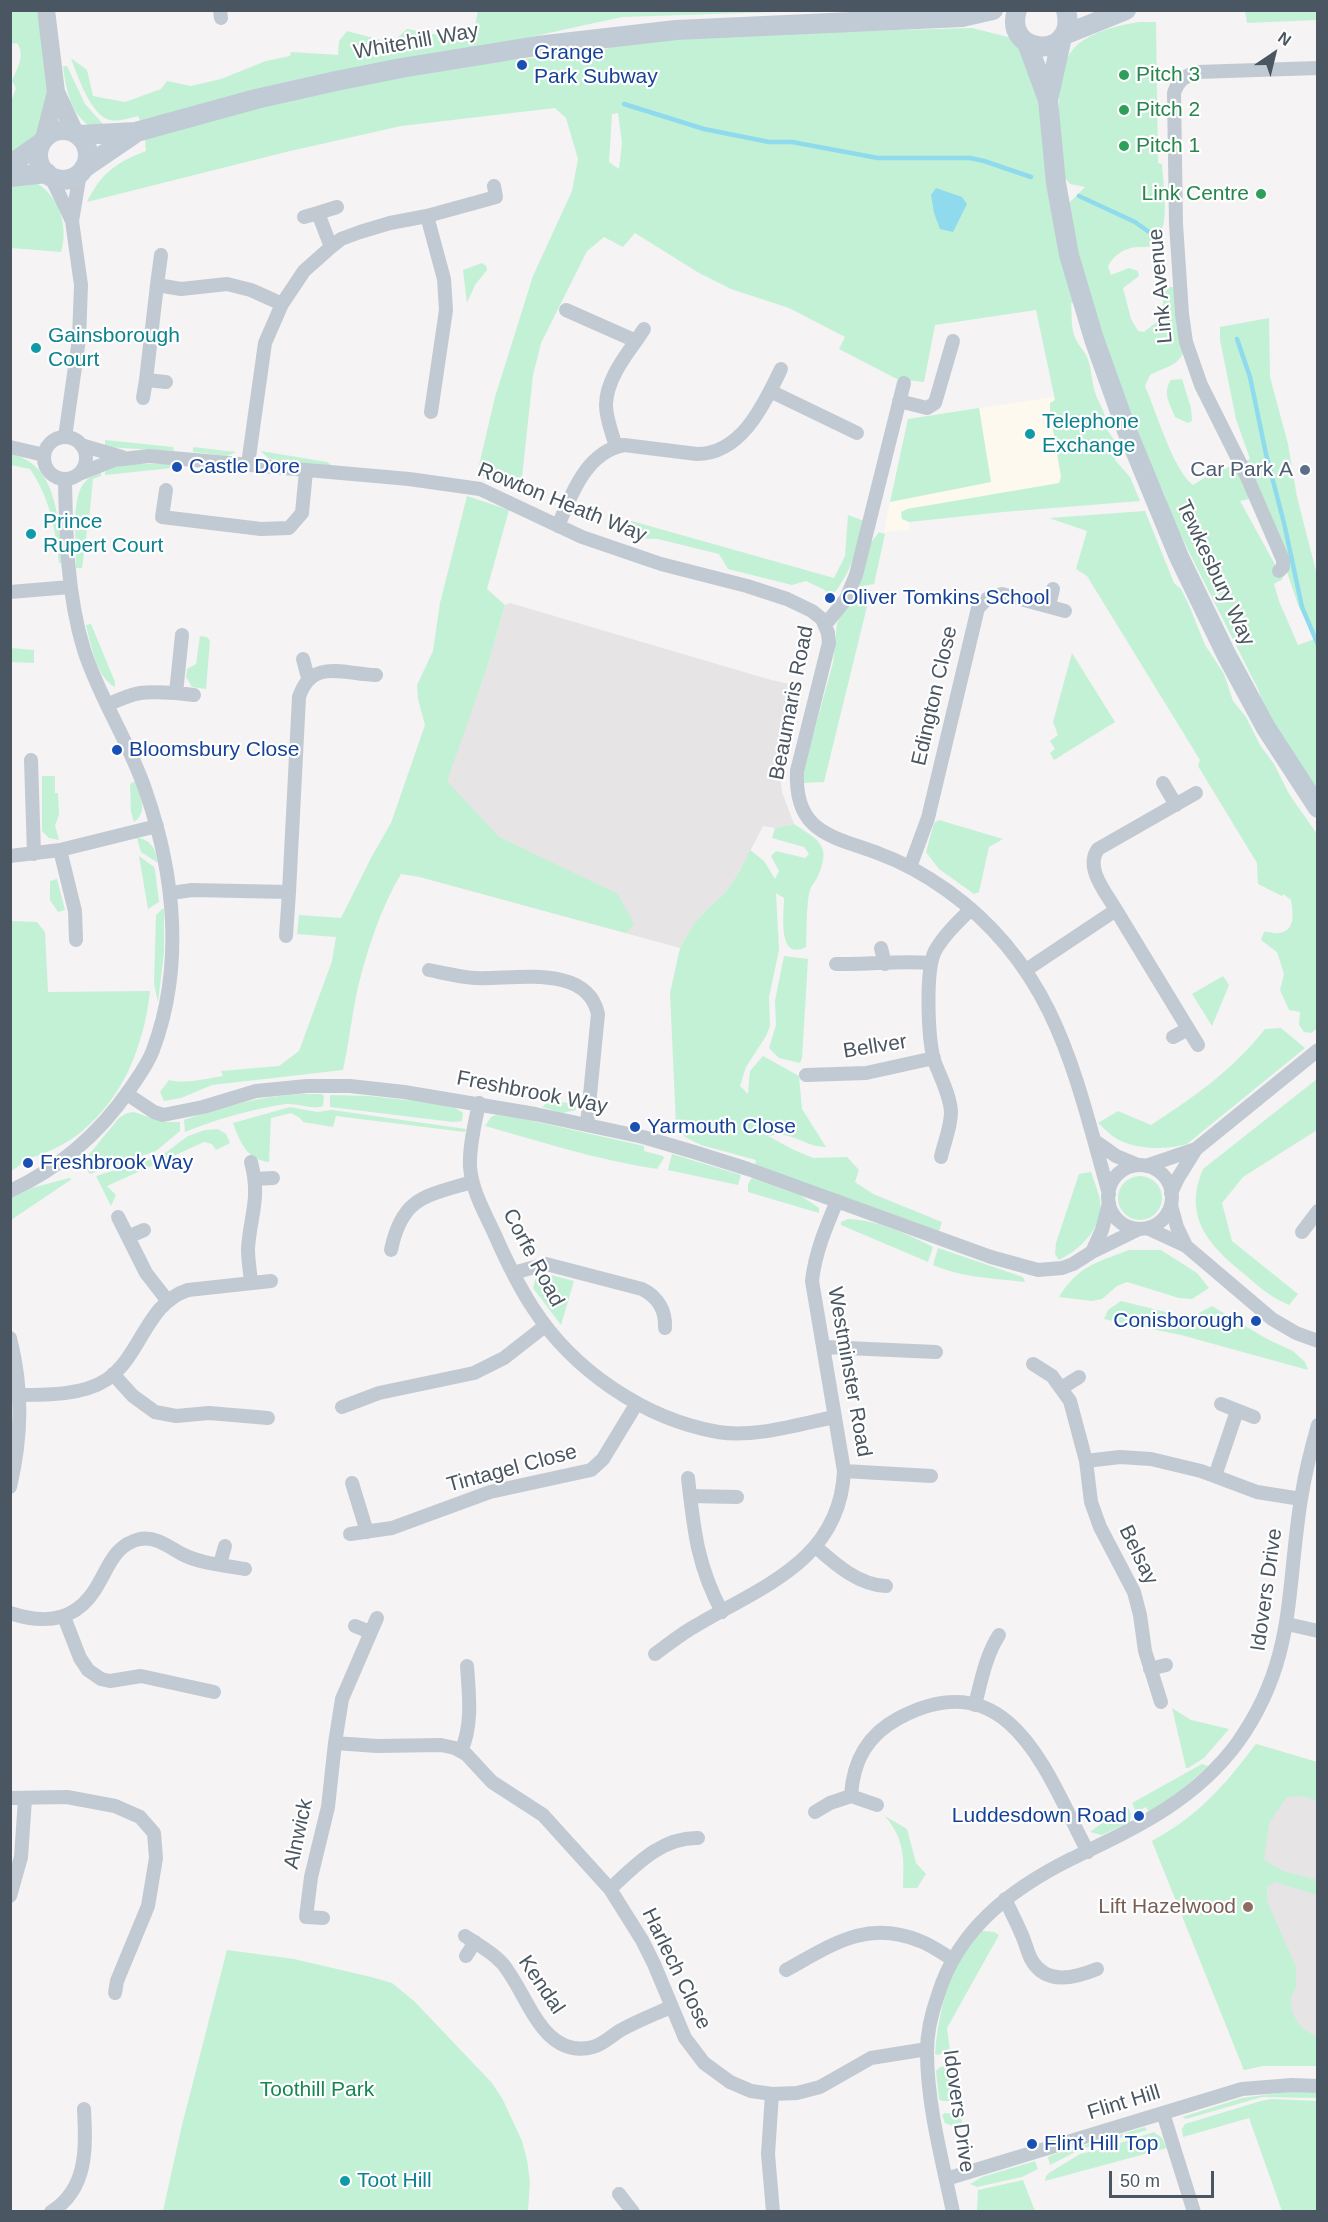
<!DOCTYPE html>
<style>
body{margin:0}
#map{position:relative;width:1328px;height:2222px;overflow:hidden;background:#f5f3f3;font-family:Arial,sans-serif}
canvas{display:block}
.frame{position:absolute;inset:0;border:12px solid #4a5661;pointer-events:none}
.north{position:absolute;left:1244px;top:24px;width:60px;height:60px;-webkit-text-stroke:4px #fff;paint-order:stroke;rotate:35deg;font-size:16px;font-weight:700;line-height:24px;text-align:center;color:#4a5661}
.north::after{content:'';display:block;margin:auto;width:21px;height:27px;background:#4a5661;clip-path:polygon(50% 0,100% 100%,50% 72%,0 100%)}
.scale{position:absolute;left:1109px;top:2171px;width:105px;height:27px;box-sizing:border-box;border:3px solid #4a5661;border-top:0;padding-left:8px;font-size:18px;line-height:21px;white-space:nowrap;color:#4a5661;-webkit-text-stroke:4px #fff;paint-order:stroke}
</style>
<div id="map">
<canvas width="1328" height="2222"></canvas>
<div class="frame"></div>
<div class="north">N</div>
<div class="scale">50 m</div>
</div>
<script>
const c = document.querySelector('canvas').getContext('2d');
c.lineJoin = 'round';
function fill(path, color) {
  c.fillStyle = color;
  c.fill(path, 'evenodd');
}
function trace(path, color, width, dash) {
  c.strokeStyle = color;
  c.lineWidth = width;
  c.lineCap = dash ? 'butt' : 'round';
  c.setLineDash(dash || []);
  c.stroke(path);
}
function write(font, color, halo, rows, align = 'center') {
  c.font = font + ' Arial,sans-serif';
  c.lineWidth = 4.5;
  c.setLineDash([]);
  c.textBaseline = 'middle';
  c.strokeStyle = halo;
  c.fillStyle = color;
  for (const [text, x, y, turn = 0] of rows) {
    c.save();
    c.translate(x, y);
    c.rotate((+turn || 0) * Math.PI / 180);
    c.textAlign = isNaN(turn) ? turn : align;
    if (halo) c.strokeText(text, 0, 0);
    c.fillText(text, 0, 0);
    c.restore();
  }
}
const commercial = new Path2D(`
 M1054,397L1055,401L1050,404V412L1061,477L1059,484L907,509L902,519L909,522V530L884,532L890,502L991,482L979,408Z`);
const education = new Path2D(`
 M510,603L771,680L803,687L780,775L782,792L794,824L775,828L763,826L741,869L726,892L706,910L691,928L680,948L420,877L446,781L488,665L505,605Z
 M1256,1744L1317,1762V2066H1262L1244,2070L1152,1841L1177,1827L1208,1802L1226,1783Z`);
const green = new Path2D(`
 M11,11H37C42,47 57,97 37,131C30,141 20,149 11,158V102L16,88L12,81C17,68 26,56 17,43L11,44Z
 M478,11H806L622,17L141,122L138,116C129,118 118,122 110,120C91,116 77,75 71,58L87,70L93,96L125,102L161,89L167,81L191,86L221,79L266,61L290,56L291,52L338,55L339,41L347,31L392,43L407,29L444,36L450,33L459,42L474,31Z
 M1245,11H1317V20L1247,23Z
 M1140,22H1156L1158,163L1162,164C1163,185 1172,232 1152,245C1148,248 1142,247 1138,247C1124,248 1115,254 1108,266L1111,275L1129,268L1138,271L1139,276L1123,288L1131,319L1138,331L1144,332L1162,318L1164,293L1169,287H1175L1184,349C1182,365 1162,368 1150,375L1145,386C1155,409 1174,472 1193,485L1209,475L1250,459L1236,419L1220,340V327L1269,318L1270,377L1288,444L1297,497L1317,575V789C1296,765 1267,722 1259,691L1171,516L1164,493L1154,475L1086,307L1071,303C1072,312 1071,322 1073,331C1075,341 1081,347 1086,355C1092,367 1091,380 1095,392C1098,404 1108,413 1105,427L1115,441V460L1130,477L1140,501L1003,512L909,522L902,519L901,512L907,509L1059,483L1061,477L1050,412V403L1055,400L1036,310L935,325L924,382L897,379L839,349L845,337L789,308L731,289L699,273L635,233L623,247L604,237L587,251L541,343L533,375L521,487L477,474L495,397L533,276L572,191L578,159L566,118L555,108L401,126L286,152L87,202C101,173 117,162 146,151L145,138L269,103L470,64L598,52L638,37L972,28L1008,37L1024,47L1067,205L1085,187L1070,184L1065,178C1061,146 1049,71 1076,46C1093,31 1119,25 1140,22ZM618,113L622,143L619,169L609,162L612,114ZM1260,490L1298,605L1315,639L1298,645L1279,601L1274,584L1283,579L1240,501L1249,499Z
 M63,66H67L85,104L103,124L91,127C70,114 66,89 63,66Z
 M33,181C59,194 69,226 61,252L11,248V183Z
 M482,263L486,266L487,270L475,285L467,303L463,270Z
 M1182,379L1191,408L1192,421L1188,423L1175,417C1170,404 1162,393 1171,380Z
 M979,408L991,482L890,502L908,419Z
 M105,440L173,447L174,451L105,447Z
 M193,447L236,452L227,456L193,452Z
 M261,451L327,462L333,466L276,460L268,458Z
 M10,454C59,463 59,525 62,563H59C56,530 49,496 30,469L11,465Z
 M131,464H172V468L105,475V469Z
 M101,470V476L93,479L89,520L75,517C78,492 78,483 101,470Z
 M467,496L509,510L487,589L505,605L488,665L447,781L499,837L618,894L634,924L626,933L420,877L401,874C381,907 367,950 358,987C352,1014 349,1043 343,1070L212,1085L181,1098L164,1101L160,1092L169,1080C187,1084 204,1079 223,1076L221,1071L279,1066L299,1051L332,961L336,937L297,934L299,915L341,918L371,858L391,823L425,725L418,699L417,685L433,651L440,603Z
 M1145,511L1174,583L1181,589L1188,603L1205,645L1224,674L1233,701L1246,717L1260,745L1274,764L1289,794L1317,834L1318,1028L1311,1033L1304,1032L1299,1025L1300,1012L1289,1010L1280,990L1284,974L1277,952L1261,940L1264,932C1269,931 1274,934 1279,933C1296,931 1293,912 1291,900L1283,894L1282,896L1258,884L1257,863L1198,766L1200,760L1087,576L1076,569L1087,531L1049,518Z
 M848,515L864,521C858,549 850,574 832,596L823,589L806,581L792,585L728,569L719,554L658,539L635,538L630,531L628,520L834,578L845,556Z
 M75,522L88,523L82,568H76Z
 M879,532L885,534L874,584L856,587L869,545Z
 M871,590L824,782L803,783L804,768L833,663L837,623L854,592Z
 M91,624L115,682V687C96,677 91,645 86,625Z
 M200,636L207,637L210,641L206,689L192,687L186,677L187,669L196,664Z
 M11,648L34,650V663L11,662Z
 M1072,653L1115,722L1054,760L1050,753L1055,749L1050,741L1058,735L1053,722Z
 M42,776H55V793H58L59,815L55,825L59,840L49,838L42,831Z
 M135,781C140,795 149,811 134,822L131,812L130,784Z
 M939,820L1003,839L989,847L979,892L974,894L939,869L926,852L934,823Z
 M794,824C820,841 832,846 817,878C815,882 811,886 810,890C806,903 807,933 806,947C777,962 784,914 784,898L776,893L779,950L769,997L770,1026L766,1036L746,1067L740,1086L748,1094L750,1071L763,1056L799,1076L802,1109L826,1147C805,1147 790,1129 768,1136L794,1150L813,1158L847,1157L859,1170L855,1182L873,1194L942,1222L939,1231L755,1165L756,1160L701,1145L685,1137L676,1125L670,993L680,948L691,928L706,910L726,892L741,869L750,850L764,861L775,879L779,871L771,856L776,851L805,858L809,854L804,847L772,838L775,828Z
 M137,838C151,839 156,850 158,863L141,852Z
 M139,856L154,867L155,870L159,902L148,909Z
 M57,879L65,910L58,912L50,900V881Z
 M162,909H164V953L158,1002L154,984L156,915Z
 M11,921L37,922L45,932L48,992L150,991C144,1045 124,1097 81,1132C68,1143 47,1153 33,1157C24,1160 19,1167 11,1171Z
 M784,956L808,959L802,1058L800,1063L779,1058L769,1048L776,1025L775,1001Z
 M1223,976L1229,985L1212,1026L1192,994Z
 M1281,1028L1305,1048L1187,1144C1165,1150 1138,1150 1117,1139C1110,1135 1104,1128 1098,1123L1118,1111L1151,1125C1194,1097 1233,1070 1265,1029Z
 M1317,1079V1130L1243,1177L1222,1203L1232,1241L1298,1294L1289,1305C1270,1297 1258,1286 1243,1273C1208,1244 1183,1217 1203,1169Z
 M300,1094H322L324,1096L323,1106C313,1110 298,1103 286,1104C252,1109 217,1119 185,1132L184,1120C225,1106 257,1097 300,1094Z
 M330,1095L369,1096L451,1105L463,1113L462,1121L453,1122L330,1107Z
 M548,1102L575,1103L576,1110L562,1113L542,1107Z
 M290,1107L317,1112L332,1110L466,1129L465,1132L336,1116L333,1127L303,1122L300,1118L291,1113L271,1118L269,1162C247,1160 240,1142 233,1123Z
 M134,1112L162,1122H180V1131L156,1151L90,1174L82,1163L119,1118L127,1113Z
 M496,1115L524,1119L644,1146V1151L663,1156L664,1158L657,1169C598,1160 542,1142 485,1126L491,1117Z
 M218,1129L226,1134L230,1143L216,1150L212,1144L204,1142L107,1186L116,1195L111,1206L96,1176L161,1156L188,1136L205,1130Z
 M672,1154L741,1175L738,1185L668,1170Z
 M1091,1172C1094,1181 1098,1191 1100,1200C1104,1227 1081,1249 1059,1260L1055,1254L1056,1243L1079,1174Z
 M1118 1198a22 22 0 1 1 44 0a22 22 0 1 1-44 0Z
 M69,1178L72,1179L11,1220V1198L32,1188Z
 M752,1178L800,1195L819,1208V1213L748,1192V1184Z
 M848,1219C877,1220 907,1234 933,1247L928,1262L841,1225V1222Z
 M938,1248L1023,1277L1025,1282C993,1278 963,1278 933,1265Z
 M1129,1250H1161L1197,1273L1209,1288L1192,1299L1179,1298L1127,1282L1117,1286L1102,1299L1092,1301L1059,1297C1079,1265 1096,1263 1129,1250Z
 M541,1274H547L574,1281L561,1325L533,1288L536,1277Z
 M1121,1301L1190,1318L1212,1306L1267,1339L1293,1351L1305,1362L1308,1370L1181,1335L1104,1319L1108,1310Z
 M1172,1708L1191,1720L1229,1729L1204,1758L1188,1768H1186Z
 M1256,1744L1317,1762V1800L1300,1796L1287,1797L1269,1823L1264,1860L1283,1871L1317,1880V1895L1275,1882L1267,1887V1901L1296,1967V1988C1287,1999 1291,2015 1300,2025C1304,2030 1312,2034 1317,2037V2066H1262L1244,2070L1152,1841C1198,1816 1225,1785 1256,1744Z
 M1202,1764L1208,1766L1179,1792L1149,1812L1146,1807L1136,1812L1132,1803Z
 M1127,1805L1131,1814L1130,1822L1102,1835L1090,1832Z
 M885,1816L907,1829L916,1863L926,1874L917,1888H903C904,1858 905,1840 885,1816Z
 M982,1931L994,1932L999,1935L947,2028L950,2050L938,2055L935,2054C939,2009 949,1964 982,1931Z
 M227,1950L294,1959L371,1977L392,1983L414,2001L492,2083L503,2100L522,2141L527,2160L530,2182L528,2211H163L182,2125Z
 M952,2062L958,2101H942L939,2099L936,2071L939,2068Z
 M1294,2091H1317V2098L1262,2097L1186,2119L1182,2117L1242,2098Z
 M1272,2099L1317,2101V2211H1282L1249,2118L1183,2137L1182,2129L1185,2124L1261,2101Z
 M945,2113L961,2114L963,2130L945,2123L942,2115Z
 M1145,2127L1147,2130L1144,2131L1079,2150L1050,2165L1048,2157L1052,2155Z
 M1154,2132L1162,2138L1167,2148L1045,2181L1046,2176L1049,2173L1080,2154L1105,2148Z
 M1035,2161L1038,2169L1022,2177L977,2187L970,2184L982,2177Z
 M1023,2180L1035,2211H977L978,2190Z`);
const water = new Path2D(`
 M936,188L962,197L967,204L953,232L940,229L934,213L931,195Z`);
const stream = new Path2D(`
 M624,104L704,129L769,142H792L878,158H970L984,161L1031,177
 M1079,196L1135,222L1149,232
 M1237,339L1250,377L1266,454L1284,523L1302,607L1318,645`);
const minor = new Path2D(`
 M220,10L221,18
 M50,175L72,221L81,285L79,339L65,437
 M318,213L337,207
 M427,216L444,279L446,310L431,412
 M304,217L318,213L331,247
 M72,221L80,173
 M157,285L161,255
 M566,310L636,341C623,359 606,382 606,405C606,419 612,433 616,446
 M636,341L644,329
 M166,382L146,380L157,285L181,289L227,284L251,290L282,304
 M770,391L857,433
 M143,398L146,380
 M899,401L927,408L935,403L953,341
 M44 458a21 21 0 1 1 42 0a21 21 0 1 1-42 0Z
 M81,445L122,457
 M10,447L44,455
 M248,464L265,343L282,304L304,271L331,247L341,239L360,232L390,223L427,216L496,197L494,186
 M79,474L114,460L149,456L409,479L480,489L582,537L661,564L747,586L787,599L812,611L822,619L828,633L829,643L797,771C794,834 833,836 880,854C905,863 927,876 948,891C1056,969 1075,1074 1109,1194
 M166,490L162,517L261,529L289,528L302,513L306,471
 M558,526C571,495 586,452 624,445L697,454C742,454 764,404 781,369
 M1279,571L1283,567V560L1247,477L1201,385L1186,342L1182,314L1176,224L1174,93C1177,82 1186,75 1197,72L1318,68
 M10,592L70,587
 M1049,606L1053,589
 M825,625L846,599L856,575L904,383
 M303,659L308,678
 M176,693L194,695
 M107,705C137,691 143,691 176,693L182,635
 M31,760L34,854
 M1163,783L1176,805
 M60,850L75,911L76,940
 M10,856L60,850L157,826
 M910,867L928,818L978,608L987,599L1002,594L1065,611
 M171,893L192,890L289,892L299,697C312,658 343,674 376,675
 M1116,910L1198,1045
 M286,936L289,892
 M881,948L885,964
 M836,964C868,965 899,960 930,963
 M429,970C444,973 460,977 475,978C513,980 587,963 598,1014L587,1125
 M1026,970L1116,910C1107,894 1084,868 1098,849L1196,793
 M1173,1037L1188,1029
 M806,1075L866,1073L934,1058
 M127,1094L154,1112L163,1115L203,1107L256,1091L307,1086H350L404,1092L535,1114L643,1137L694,1152L748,1169L991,1257L1038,1270L1062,1268L1073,1264L1092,1252L1139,1229
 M479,1103C475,1124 469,1146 470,1167C472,1191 485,1213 495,1235C506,1260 518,1285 533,1308C573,1370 644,1419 718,1432C756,1438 798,1424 835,1417
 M1095,1141L1116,1156L1138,1165
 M941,1157C944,1143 951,1127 951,1112C950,1094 940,1077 934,1060C928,1038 925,971 935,951C944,935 958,922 971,909
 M1108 1197a32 32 0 1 1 64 0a32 32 0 1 1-64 0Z
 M1146,1166L1196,1149
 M255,1179L273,1178
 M10,1191C60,1168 99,1134 130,1089C138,1077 148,1064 153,1050C184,967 175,875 146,792C130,743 100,700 84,650C67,595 66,537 65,480
 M1171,1193L1178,1178L1196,1149L1318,1050
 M1171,1205L1177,1227L1186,1246
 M118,1217L146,1273L167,1300
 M1147,1228L1186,1246L1272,1319L1296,1333L1318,1341
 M1302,1232L1318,1211
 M128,1237L144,1230
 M391,1250C402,1197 425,1196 472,1182
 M1092,1252L1102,1230L1109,1203
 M513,1273L546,1264L642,1289C658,1297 666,1311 665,1328
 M251,1282C250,1271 248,1260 248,1249C250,1215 261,1199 251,1162
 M10,1338C23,1389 22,1436 10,1487
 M824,1347L936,1352
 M1033,1364L1052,1376L1070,1401L1086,1461
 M113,1374L133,1396L155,1412L176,1416L209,1413L268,1418
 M1063,1387L1079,1377
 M21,1395C48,1395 83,1395 106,1380C142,1356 145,1304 188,1290L271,1281
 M1221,1404L1254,1417
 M342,1407L379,1393L474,1373L504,1358L545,1326
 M844,1471L931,1476
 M1215,1476L1237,1411
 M688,1478C694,1530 697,1565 722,1612
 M352,1483L367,1532
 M690,1496L737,1497
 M350,1534L392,1528L490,1492L591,1470L603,1459L637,1403
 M816,1547C836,1565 859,1585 886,1586
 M220,1564L225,1546
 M10,1613C49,1626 80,1620 100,1581C110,1563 117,1544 140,1539C156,1536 169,1547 182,1554C201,1564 224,1565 245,1569
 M64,1617L80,1658L88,1670L101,1679L110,1681L141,1676L214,1692
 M1287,1624L1318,1631
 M355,1626L370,1632
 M655,1654C669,1644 682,1633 697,1625C763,1586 840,1560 844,1471L812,1281C815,1253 826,1227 837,1201
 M1150,1669L1166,1665
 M1161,1702L1145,1651L1140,1615L1134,1592L1100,1527L1091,1502L1086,1461L1120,1457L1151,1459L1201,1471L1257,1492L1301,1499
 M975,1705C981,1681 986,1655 999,1635
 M335,1743L377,1746L441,1745L455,1748L466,1754L492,1782L543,1815L610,1889L642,1940L654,1964L685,2038L704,2063L730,2082L751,2091L772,2094L797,2093L820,2087L871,2058L927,2049
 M461,1751C473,1725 469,1694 467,1666
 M10,1798L67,1797L115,1806L140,1817L154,1833L156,1858L148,1906L117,1981L115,1993
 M877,1805L851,1796C853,1761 867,1735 899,1718C1011,1659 1047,1775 1088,1852
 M815,1812L830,1803L851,1796
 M610,1889C635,1866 661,1837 698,1838
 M10,1896L21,1857L25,1799
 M1005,1899C1010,1910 1016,1921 1021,1933C1025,1941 1027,1951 1031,1959C1046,1986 1075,1978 1097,1969
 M323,1918L306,1917L311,1877L328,1807L335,1743L342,1699L377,1618
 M465,1936C477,1944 492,1952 502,1963C528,1993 541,2060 593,2047C604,2044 611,2036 621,2030C637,2021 655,2014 671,2007
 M466,1956L475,1942
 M786,1970C832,1945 866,1919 920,1941C931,1945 942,1953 952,1959
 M772,2094L768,2154L773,2212
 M1163,2113L1194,2212
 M946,2179L1242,2089L1292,2085L1318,2086
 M619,2194L633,2212
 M51,2212C88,2189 86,2148 84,2109
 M953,2212C942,2159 927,2105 927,2051C927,2032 932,2012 938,1995C958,1929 1011,1889 1071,1859C1135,1828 1195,1801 1238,1742C1296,1660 1286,1592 1301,1499C1305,1474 1311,1449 1318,1425`);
const tertiary = new Path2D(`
 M46,10L56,92L75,133
 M44,139L56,92`);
const secondary = new Path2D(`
 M1017,10C1002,56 1079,61 1066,10
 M1064,35L1126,10
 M1027,43L1048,100L1056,183L1069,255L1094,339L1127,431L1179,557L1226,654L1266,728L1318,808
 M1048,100L1062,37
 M38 155a25 25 0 1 1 50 0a25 25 0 1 1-50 0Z
 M78,135L136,132L256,99L336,81L401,68L537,46L676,30L962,17L993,10
 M10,165L42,142
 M84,168L134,134
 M10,177L47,173`);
const markers = [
 [522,65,6,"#1a4fb4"],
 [1124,75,6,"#2e9e5b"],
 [1124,110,6,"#2e9e5b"],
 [1124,146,6,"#2e9e5b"],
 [1261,194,6,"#2e9e5b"],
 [36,348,6,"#0f9aa8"],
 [1030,434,6,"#0f9aa8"],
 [177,467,6,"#1a4fb4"],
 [1305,470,6,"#5c6f8a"],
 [31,534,6,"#0f9aa8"],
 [830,598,6,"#1a4fb4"],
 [117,750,6,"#1a4fb4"],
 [635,1127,6,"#1a4fb4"],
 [28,1163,6,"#1a4fb4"],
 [1256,1321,6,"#1a4fb4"],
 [1139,1816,6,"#1a4fb4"],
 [1248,1907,6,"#8d6e63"],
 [1032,2144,6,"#1a4fb4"],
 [345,2181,6,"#0f9aa8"]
];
const streetNames = [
 ["Whitehill Way",416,42,-10],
 ["Link Avenue",1161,286,-95],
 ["Rowton Heath Way",562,503,22],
 ["Tewkesbury Way",1215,573,65],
 ["Edington Close",935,696,-77],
 ["Beaumaris Road",792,703,-79],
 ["Bellver",875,1047,-9],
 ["Freshbrook Way",532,1093,11],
 ["Corfe Road",533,1258,62],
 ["Westminster Road",849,1372,80],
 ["Tintagel Close",512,1469,-15],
 ["Belsay",1138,1555,64],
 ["Idovers Drive",1267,1590,-82],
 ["Alnwick",299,1834,-78],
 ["Harlech Close",676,1969,64],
 ["Kendal",541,1985,56],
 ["Flint Hill",1124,2103,-17],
 ["Idovers Drive",958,2111,82]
];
const transitNames = [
 ["Grange",534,53],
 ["Park Subway",534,77],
 ["Castle Dore",189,467],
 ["Oliver Tomkins School",842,598],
 ["Bloomsbury Close",129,750],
 ["Yarmouth Close",647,1127],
 ["Freshbrook Way",40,1163],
 ["Conisborough",1244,1321,"right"],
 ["Luddesdown Road",1127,1816,"right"],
 ["Flint Hill Top",1044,2144]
];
const leisureNames = [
 ["Pitch 3",1136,75],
 ["Pitch 2",1136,110],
 ["Pitch 1",1136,146],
 ["Link Centre",1249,194,"right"]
];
const cultureNames = [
 ["Gainsborough",48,336],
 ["Court",48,360],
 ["Telephone",1042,422],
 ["Exchange",1042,446],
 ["Prince",43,522],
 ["Rupert Court",43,546],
 ["Toot Hill",357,2181]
];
const serviceNames = [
 ["Car Park A",1293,470]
];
const educationNames = [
 ["Lift Hazelwood",1236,1907]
];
const parkNames = [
 ["Toothill Park",317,2090]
];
fill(commercial, '#fdf9ef');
fill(education, '#e6e4e5');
fill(green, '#c3f1d5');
fill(water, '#90daee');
trace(stream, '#90daee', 4.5);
trace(minor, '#c1cad2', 14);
trace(tertiary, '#c1cad2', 18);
trace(secondary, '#c1cbd6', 20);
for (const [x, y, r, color] of markers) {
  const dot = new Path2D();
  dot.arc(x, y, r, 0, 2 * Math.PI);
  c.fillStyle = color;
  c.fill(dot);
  trace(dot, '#fff', 2);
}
write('21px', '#4a5661', '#fff', streetNames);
write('21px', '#164399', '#fff', transitNames, 'left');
write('21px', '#27864d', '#fff', leisureNames, 'left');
write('21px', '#0d838f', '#fff', cultureNames, 'left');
write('21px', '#4e5e75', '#fff', serviceNames, 'right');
write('21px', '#785e54', '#fff', educationNames, 'right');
write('21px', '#17864f', '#fff', parkNames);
</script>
